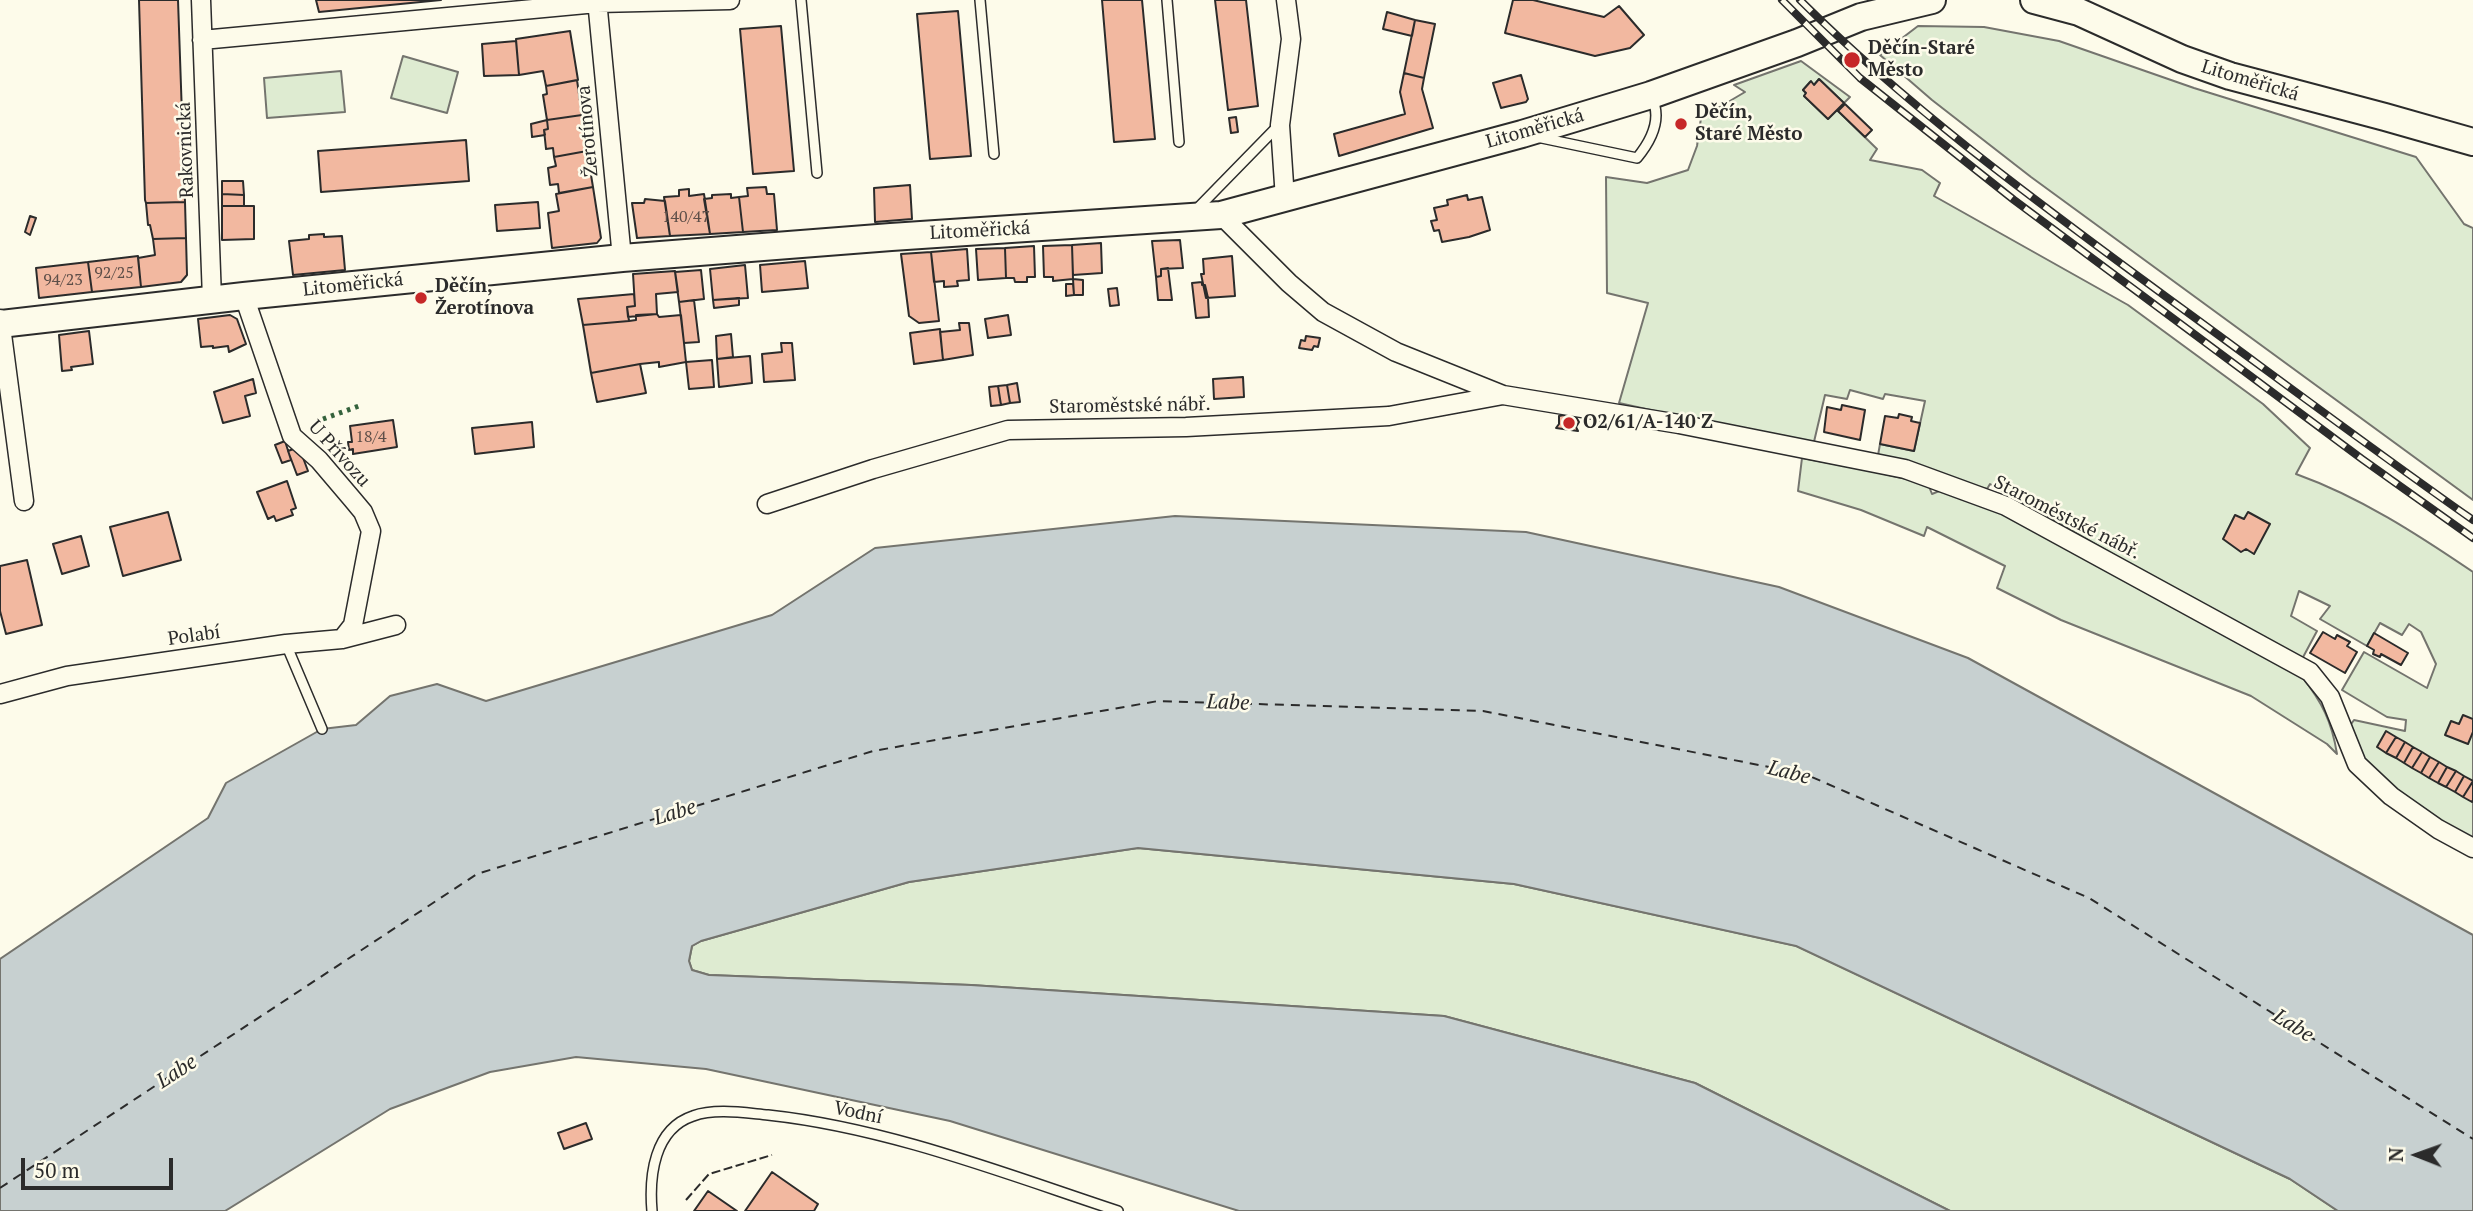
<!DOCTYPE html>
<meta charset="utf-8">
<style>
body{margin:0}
#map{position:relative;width:2473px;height:1211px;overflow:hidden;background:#fdfbea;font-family:"PT Serif",serif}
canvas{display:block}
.north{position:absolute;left:2382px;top:1120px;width:70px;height:70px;-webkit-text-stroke:5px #fdfbea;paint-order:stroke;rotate:271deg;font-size:19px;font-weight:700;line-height:28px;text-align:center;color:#2b2b2b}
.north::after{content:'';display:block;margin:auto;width:24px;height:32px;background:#2b2b2b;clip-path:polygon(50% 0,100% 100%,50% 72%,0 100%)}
.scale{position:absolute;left:21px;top:1158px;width:152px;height:32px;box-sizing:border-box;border:4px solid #2b2b2b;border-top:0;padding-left:9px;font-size:21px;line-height:24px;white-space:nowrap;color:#2b2b2b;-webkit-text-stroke:5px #fdfbea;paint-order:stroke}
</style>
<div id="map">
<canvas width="2473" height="1211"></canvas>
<div class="north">N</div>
<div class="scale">50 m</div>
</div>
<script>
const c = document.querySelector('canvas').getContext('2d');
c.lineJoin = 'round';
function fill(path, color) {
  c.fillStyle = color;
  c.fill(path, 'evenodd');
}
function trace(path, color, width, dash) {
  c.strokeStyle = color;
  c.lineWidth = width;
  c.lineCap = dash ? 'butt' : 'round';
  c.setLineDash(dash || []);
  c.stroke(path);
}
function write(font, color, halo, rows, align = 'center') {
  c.font = font + ' "PT Serif",serif';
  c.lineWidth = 5;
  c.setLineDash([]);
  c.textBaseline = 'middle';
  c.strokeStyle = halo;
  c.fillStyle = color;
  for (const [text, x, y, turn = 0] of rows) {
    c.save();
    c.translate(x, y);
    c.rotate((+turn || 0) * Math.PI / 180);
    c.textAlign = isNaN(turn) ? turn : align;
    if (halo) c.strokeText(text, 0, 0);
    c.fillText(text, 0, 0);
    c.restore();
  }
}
const green = new Path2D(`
 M1918,26L1984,27L2059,41L2194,88L2416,157L2464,224L2473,228V500L2031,177L1932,100L1880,55Z
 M403,56L458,72L447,113L391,98Z
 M1801,61L1850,97L1844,103L1819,79L1814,85L1810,82L1803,90L1806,93L1804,96L1828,119L1837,110L1877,149L1870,160L1922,170L1940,183L1934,196L2128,305L2263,404L2310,448L2296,474C2360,497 2417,534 2473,572V842L2373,778L2349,727L2354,720L2405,731L2406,720L2387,717L2342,690L2364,652L2427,688L2436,664L2421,632L2409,624L2402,635L2380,623L2367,646L2320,619L2330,606L2299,591L2291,616L2317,631L2301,661L1990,484L1987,489L1877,461L1880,444L1914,451L1925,401L1885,394L1883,399L1850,390L1847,399L1825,395L1813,446L1619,403L1648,303L1607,293L1606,177L1647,183L1688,170L1697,146L1701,118L1745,92L1734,85Z
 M341,71L345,112L267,118L264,78Z
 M1802,458L1867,470L1928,484L1932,494L1944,489L1978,500L2302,677C2322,702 2332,722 2337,754L2327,744L2251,696L2061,620L1997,588L2005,566L1927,527L1924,536L1861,510L1798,491Z
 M1138,848L1514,884L1797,946L2290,1179L2338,1211H1950L1695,1083L1444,1016L971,985L709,975L692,970L689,961L692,946L701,941L909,882Z`);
const water = new Path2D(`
 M1175,516L1526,532L1779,587L1968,658L2473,935V1211H2338L2290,1179L1796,946L1514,884L1138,848L909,882L701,941L692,946L689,961L692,970L709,975L971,985L1444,1016L1695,1083L1950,1211H1239L950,1121L706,1069L576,1057L490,1072L390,1109L225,1211H0V959L208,818L226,783L322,729L356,725L390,696L437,684L486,701L772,615L875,548Z`);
const ferry = new Path2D(`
 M0,1188L477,874L873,751L1158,701L1483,711L1805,774L2089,898L2473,1139`);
const building = new Path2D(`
 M139,0H178L185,202L146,203L145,200Z
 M316,0H441L319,12Z
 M1102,0H1142L1155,139L1114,142Z
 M1215,0H1246L1258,106L1228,110Z
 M1513,0H1533L1604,17L1619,6L1644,35L1630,48L1595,56L1505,33Z
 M958,11L971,156L930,159L917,14Z
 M1387,12L1415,20L1412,36L1383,29Z
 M1415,20L1435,24L1424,78L1404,73Z
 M781,26L794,171L753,174L740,29Z
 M570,31L578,80L546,86L543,71L519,75L516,39Z
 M516,41L519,75L484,76L482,44Z
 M1404,73L1424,78L1422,89L1433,128L1339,156L1334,134L1405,114L1400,92Z
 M1521,75L1528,99L1526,102L1501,108L1493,83Z
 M1819,79L1844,103L1828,119L1804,96L1806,93L1803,90L1811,81L1814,85Z
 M577,80L582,115L547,120L543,95L547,94L546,86Z
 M1845,104L1872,130L1865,137L1838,111Z
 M582,115L587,151L554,157L553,148L546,149L544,130L548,129L547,120Z
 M1236,117L1238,132L1231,133L1229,118Z
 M547,120L548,129L544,130L545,135L532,137L531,124Z
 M466,140L469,181L321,192L318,151Z
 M587,151L593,187L559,193L558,184L550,185L548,168L556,166L554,157Z
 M222,181H243L244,195L222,194Z
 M910,185L912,219L875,222L874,188Z
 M593,187L601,238L597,243L552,248L548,213L559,211L556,194Z
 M766,187L767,194H774L777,230L743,232L739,197L748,196L747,188Z
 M689,189V196L704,194L710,234L670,236L664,197L679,196V190Z
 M222,194L244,195V206H222Z
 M731,194V198L739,197L743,232L710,234L704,199L712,198V195Z
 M1467,195L1468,200L1482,197L1490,230L1469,237L1442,242L1439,230L1434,231L1431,221L1437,220L1434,208L1448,205L1447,200Z
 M645,199L665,201L670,236L637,238L632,203H644Z
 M185,202L186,238L153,239L150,225H148L146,203Z
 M538,202L540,228L497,231L495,205Z
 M222,206H254V239L222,240Z
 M30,216L36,218L30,235L25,232Z
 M324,234V237L342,236L345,270L293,275L289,241L309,239V235Z
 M186,238L187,275L181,282L141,287L138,258L155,255L153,239Z
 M1180,240L1183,268L1161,269V276L1156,277L1152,241Z
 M1101,243L1102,273L1073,275L1072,245Z
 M1072,245L1073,279L1053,281V277H1044L1043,246Z
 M1034,246L1035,277H1027V282H1015L1014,278H1006L1005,248Z
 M1005,248L1006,278L978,280L976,249Z
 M967,249L969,280L957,281L958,286L944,287V281L934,282L931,252Z
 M931,252L939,321L919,323L909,316L901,254Z
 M138,256L141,287L92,292L88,262Z
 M1232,256L1235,296L1206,298L1201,274H1204L1203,259Z
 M805,261L808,288L762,292L760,265Z
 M88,262L92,292L39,298L36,268Z
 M745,265L748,298L713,300L710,269Z
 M1168,268L1172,300H1158L1156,277L1161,276V269Z
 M701,270L704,299L679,302L675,272Z
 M675,271L678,292L656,294L657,314L628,317L627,307L635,306L633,274Z
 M1073,279L1083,280V295H1074Z
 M1202,282V285H1205L1208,298L1209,317L1196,318L1192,283Z
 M1066,284H1073L1074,295L1066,296Z
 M1117,288L1119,305L1110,306L1108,289Z
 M634,294L635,306L627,307L629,321L583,325L578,299Z
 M739,298V305L714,308L713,300Z
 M694,300L699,342L684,343L679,302Z
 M657,314L659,317L681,315L686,362L659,367V362L640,364L591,373L583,325L629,321L636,320V315Z
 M230,315L237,319L246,344L229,352L228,346L213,348V346L201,347L198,319Z
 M1008,315L1011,335L988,338L985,319Z
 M959,323H969L973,355L943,360L940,332L960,330Z
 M940,329L943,360L914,364L910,333Z
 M89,331L93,364L71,367L72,370L62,371L59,335Z
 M731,334L733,357L717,359L716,336Z
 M1306,336L1320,338L1318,347L1314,346L1312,350L1299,348L1301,340L1305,341Z
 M781,343H792L795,380L764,382L762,354L782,352Z
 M750,356L752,383L719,387L717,359Z
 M712,360L714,387L689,389L686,362Z
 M640,364L646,393L597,402L591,373Z
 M1243,377L1244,397L1214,399L1213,379Z
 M253,379L256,393L245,396L250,416L223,423L214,392Z
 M1017,383L1020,402L1010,403L1007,385Z
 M1007,385L1010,403L1001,405L998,386Z
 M998,386L1001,405L991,406L989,387Z
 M1842,405L1865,410L1860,440L1824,432L1827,407L1841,410Z
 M1899,414L1912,417L1911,421L1920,423L1914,451L1880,444L1885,416L1898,418Z
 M1564,415L1576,417L1579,422L1576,427L1578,431L1556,428L1559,424V416Z
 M393,420L397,447L353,454V449L349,450L348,442H352L350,426Z
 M532,422L534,447L475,454L472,428Z
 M285,441L291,460L282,463L275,445Z
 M299,447L308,471L297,475L288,451Z
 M287,481L296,508L291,510L293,515L276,521L274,516L268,519L257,492Z
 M168,512L181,560L123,576L110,527Z
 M2248,512L2270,524L2254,554L2246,549L2241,552L2223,539L2235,515L2244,519Z
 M81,536L89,566L62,574L53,544Z
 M27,560L42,625L6,634L0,611V566Z
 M2323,632L2335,639L2337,635L2350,642L2347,646L2357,652L2345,673L2310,653Z
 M2374,633L2408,653L2401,665L2381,654L2380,657L2373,654L2374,650L2367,646Z
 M2463,715L2473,719V732L2468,744L2445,735L2451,721L2459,724Z
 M2386,731L2396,737L2386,753L2377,747Z
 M2396,737L2405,742L2396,758L2386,753Z
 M2405,742L2413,747L2404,763L2396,758Z
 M2413,747L2422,752L2412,768L2404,763Z
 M2422,752L2430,757L2421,773L2412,768Z
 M2430,757L2439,762L2429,778L2421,773Z
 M2439,762L2447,767L2438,783L2429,778Z
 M2447,767L2456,771L2446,787L2438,783Z
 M2456,771L2464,776L2455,792L2446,787Z
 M2464,776L2473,781L2463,797L2455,792Z
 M2473,781V800L2472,802L2463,797Z
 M586,1123L592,1139L564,1149L558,1133Z
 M772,1172L818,1204L814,1211H745Z
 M708,1191L737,1211H694Z`);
const lane = new Path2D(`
 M801,0L817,173
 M980,0L994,154
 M1167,0L1179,142
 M1537,137L1637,158C1651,141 1662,119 1652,98
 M1195,211L1278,126
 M286,644L322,729
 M652,1211C649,1176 654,1129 693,1116C715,1108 745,1113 768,1115C888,1128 1003,1173 1118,1211`);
const street = new Path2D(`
 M201,0L212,299
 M597,0L622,258
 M202,40L597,3L730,0
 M1285,199L1280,125L1291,39L1286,0
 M1221,215L1289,283L1323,312L1396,352L1503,395L1679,424L1905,469L2006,506L2310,672L2330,697L2357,764L2391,796L2438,829L2473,848
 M244,296L292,436L319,460L353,500L363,512L371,531L353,625L342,639
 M0,319L24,501
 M767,504L873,469L1008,430L1186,427L1389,416L1503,395
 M0,694L67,676L286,644L342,639L396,625`);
const secondary = new Path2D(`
 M2034,0L2079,12L2182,59L2230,76L2385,117L2473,142
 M0,324L244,296L622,258L891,237L1221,215L1522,134L1651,95L1797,43L1861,17L1932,0`);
const rail = new Path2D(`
 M1782,0L1860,78L2014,200L2362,459L2473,538
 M1800,0C1912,111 2039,203 2165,296C2268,371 2369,447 2473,520`);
const hedge = new Path2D(`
 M323,419L359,406`);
const fence = new Path2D(`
 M686,1200L709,1174L772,1155`);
const markers = [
 [1852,60,9,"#c62828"],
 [1681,124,7,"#c62828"],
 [421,298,7,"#c62828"],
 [1569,423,7,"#c62828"]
];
const numberNames = [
 ["140/47",686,217],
 ["92/25",114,273],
 ["94/23",63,280],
 ["18/4",371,437]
];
const poiNames = [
 ["Děčín-Staré",1868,49],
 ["Město",1868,71],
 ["Děčín,",1695,113],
 ["Staré Město",1695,135],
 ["Děčín,",435,287],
 ["Žerotínova",435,309],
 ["O2/61/A-140 Z",1583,423]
];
const streetNames = [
 ["Litoměřická",2250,81,17],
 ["Litoměřická",1535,129,-16],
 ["Žerotínova",588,131,-95],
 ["Rakovnická",186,150,-92],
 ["Litoměřická",980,231,-3],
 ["Litoměřická",353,285,-6],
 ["Staroměstské nábř.",1130,406,-1],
 ["U Přívozu",339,454,48],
 ["Staroměstské nábř.",2067,518,27],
 ["Polabí",194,636,-8],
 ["Vodní",858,1113,12]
];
const waterNames = [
 ["Labe",1228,703,2],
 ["Labe",1789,773,14],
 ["Labe",675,813,-17],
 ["Labe",2293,1026,32],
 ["Labe",177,1072,-33]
];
fill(green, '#deebd1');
trace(green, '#74746e', 2);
fill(water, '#c7d0d0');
trace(water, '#74746e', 2);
trace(ferry, '#2b2b2b', 2, [9, 7]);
fill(building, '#f2b8a0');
trace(building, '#2b2b2b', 2);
trace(lane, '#2b2b2b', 12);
trace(street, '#2b2b2b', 21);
trace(secondary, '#2b2b2b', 30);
trace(lane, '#fdfbea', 9);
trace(street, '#fdfbea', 18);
trace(secondary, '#fdfbea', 26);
trace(rail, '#2b2b2b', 8);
trace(rail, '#fdfbea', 5, [16]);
trace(hedge, '#34623c', 5, [3.5, 5]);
trace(fence, '#2b2b2b', 2, [9, 3.5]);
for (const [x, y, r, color] of markers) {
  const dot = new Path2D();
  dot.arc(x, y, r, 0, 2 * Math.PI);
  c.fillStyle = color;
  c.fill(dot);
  trace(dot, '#fdfbea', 2.5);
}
write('16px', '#5d4e48', null, numberNames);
write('bold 19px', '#2b2b2b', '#fdfbea', poiNames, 'left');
write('19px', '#2b2b2b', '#fdfbea', streetNames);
write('italic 21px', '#2b2b2b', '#fdfbea', waterNames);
</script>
